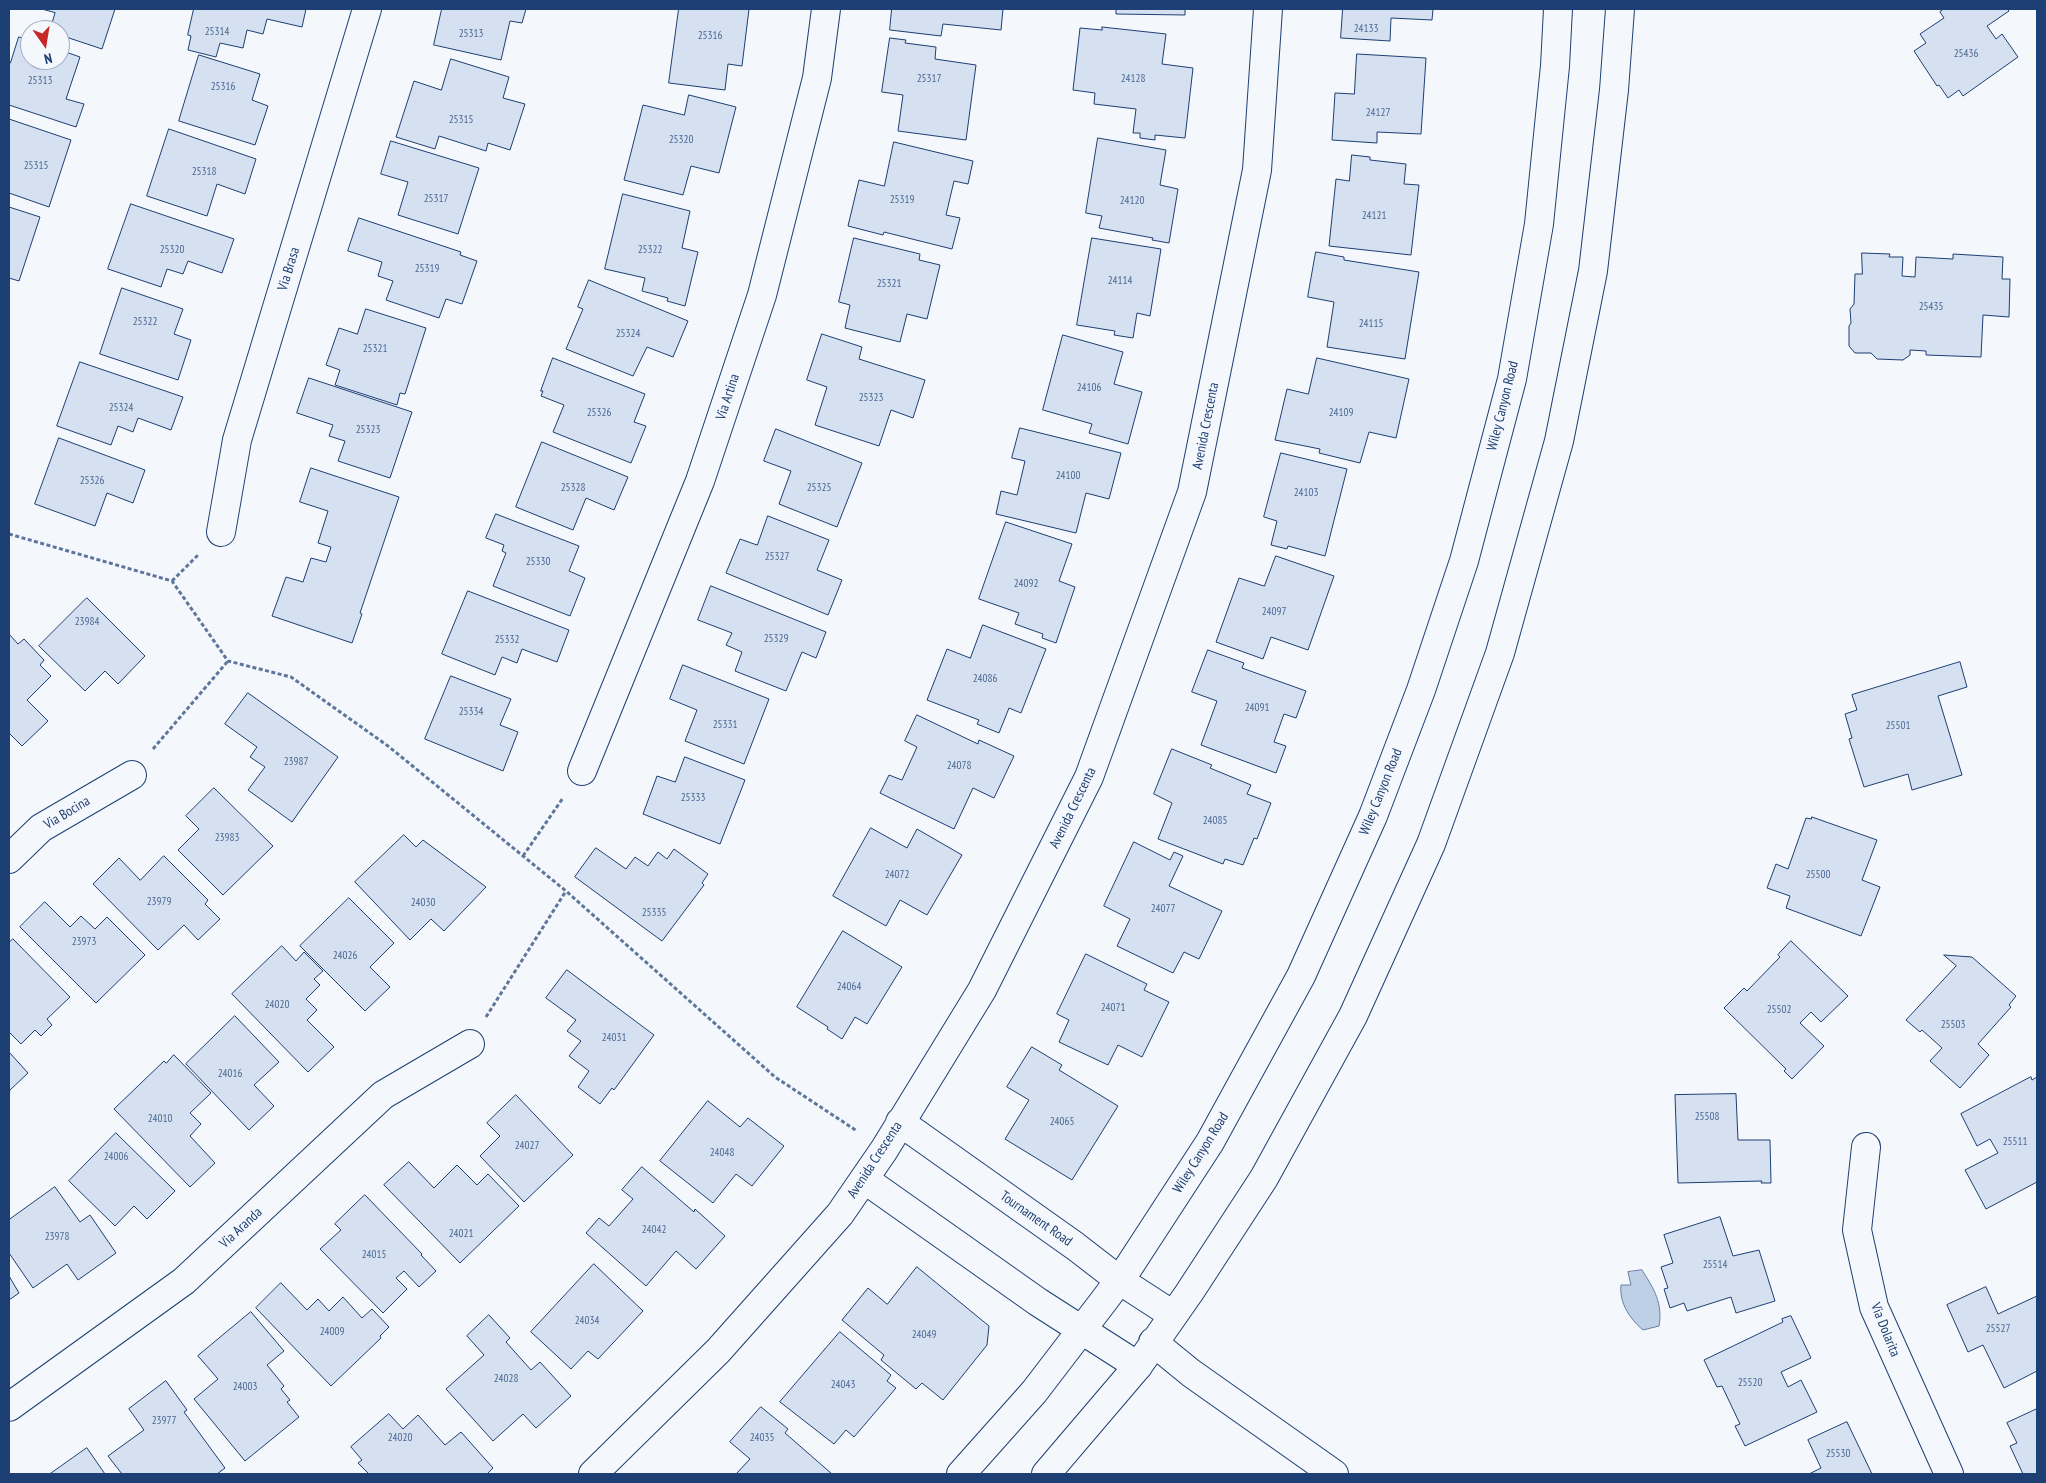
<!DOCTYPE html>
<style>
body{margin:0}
#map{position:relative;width:2046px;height:1483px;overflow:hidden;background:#f4f7fb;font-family:"PT Sans Narrow",sans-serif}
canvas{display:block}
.frame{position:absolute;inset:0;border:10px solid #1d3f73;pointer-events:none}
.north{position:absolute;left:20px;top:20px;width:50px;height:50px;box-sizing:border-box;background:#f4f7fb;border:1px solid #9eadc5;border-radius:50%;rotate:167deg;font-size:14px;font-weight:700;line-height:20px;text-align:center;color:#1d3f73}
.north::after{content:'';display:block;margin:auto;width:18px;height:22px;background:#c62828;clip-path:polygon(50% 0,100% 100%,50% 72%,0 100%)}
</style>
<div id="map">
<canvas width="2046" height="1483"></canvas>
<div class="frame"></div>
<div class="north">N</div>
</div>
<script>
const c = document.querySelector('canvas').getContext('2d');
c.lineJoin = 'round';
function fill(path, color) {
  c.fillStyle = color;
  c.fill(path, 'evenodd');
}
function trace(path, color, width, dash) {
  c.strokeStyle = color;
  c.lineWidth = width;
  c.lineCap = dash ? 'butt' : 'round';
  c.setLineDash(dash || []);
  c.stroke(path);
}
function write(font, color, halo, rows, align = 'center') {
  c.font = font + ' "PT Sans Narrow",sans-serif';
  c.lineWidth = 4;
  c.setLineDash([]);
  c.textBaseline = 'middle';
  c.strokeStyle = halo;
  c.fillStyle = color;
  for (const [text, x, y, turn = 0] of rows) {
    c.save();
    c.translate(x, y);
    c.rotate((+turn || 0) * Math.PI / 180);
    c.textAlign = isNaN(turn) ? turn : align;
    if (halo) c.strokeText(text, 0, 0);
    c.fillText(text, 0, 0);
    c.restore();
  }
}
const water = new Path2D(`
 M1642,1270C1654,1289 1663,1303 1659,1326L1643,1330C1630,1319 1619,1303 1621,1285H1631L1628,1272Z`);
const building = new Path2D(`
 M42,9H115L102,49L60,35V30H50L55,13Z
 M194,9H306L302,27L267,19L263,34L247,30L243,48L220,43L216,57L188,50L191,36L188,35Z
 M442,9H526L522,23L510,21L501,60L434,45Z
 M679,9H749L742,66L728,64L725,90L669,83Z
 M892,9H1003L1001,30L943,24L941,36L890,30Z
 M1107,9H1185V15L1116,14V9Z
 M1343,9H1433L1432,20L1391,18L1390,41L1341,38Z
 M1944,9H2007L2009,11L1987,26L1996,39L2002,34L2018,57L1963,96L1959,90L1948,98L1939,85L1937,86L1914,51L1926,43L1920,34L1944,18L1940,12Z
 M1102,27L1166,34L1162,64L1193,68L1185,138L1155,135V140L1140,138V133H1133L1136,109L1094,104L1095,93L1073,90L1080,28L1102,30Z
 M19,37L30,40V60H60V50L80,57L66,99L84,104L76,127L9,105V63H10Z
 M890,38L906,40L905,43L936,47L935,59L976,65L966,140L898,131L903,95L882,92Z
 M1357,54L1426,58L1421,134L1377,132V143L1332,140L1335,93L1354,94Z
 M199,55L260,74L252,100L268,106L255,145L179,121Z
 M451,59L509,77L503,98L525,104L510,150L488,143L486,151L439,136L435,149L396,137L414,81L441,90Z
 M689,95L736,107L719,173L691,166L683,195L624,180L643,105L684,115Z
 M9,119L71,140L49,207L9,193Z
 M169,129L256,159L245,194L217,184L207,216L147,196Z
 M1098,138L1166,150L1160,185L1178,189L1169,243L1152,240L1153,238L1099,228L1102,216L1086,213Z
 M391,141L479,168L458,234L398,215L408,182L381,174Z
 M894,142L973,161L968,184L954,181L946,215L960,218L952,249L884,232L883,235L848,226L859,180L884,186Z
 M1352,155L1370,157V160L1406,164L1404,184L1419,185L1411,255L1329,246L1336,179L1349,181Z
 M623,194L690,211L682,248L698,252L685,306L667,301L668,298L642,291L645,278L605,269Z
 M131,204L234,239L222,273L188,261L183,274L167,269L161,287L108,269Z
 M9,207L40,217L19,281L9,278Z
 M359,218L461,252L460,255L477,261L462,304L446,299L439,318L386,300L393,281L378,276L382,262L348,251Z
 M854,238L920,254L919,260L940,265L927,319L907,314L900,342L845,328L850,305L839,302Z
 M1092,238L1161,249L1150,316L1137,313L1133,338L1114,335L1115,331L1077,325Z
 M1316,252L1344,257V260L1419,272L1405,359L1327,347L1334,302L1308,297Z
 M1862,253L1890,254L1889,257H1903L1902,276L1915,277L1916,257L1953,259V254L2003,257L2002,279H2010L2009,317L1983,315L1981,357L1926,355V351L1910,350V355L1903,360L1877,359L1871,353H1855L1849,346V326L1851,323L1850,309L1854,304L1855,274H1862Z
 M589,280L688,321L673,357L647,347L633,376L566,349L583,309L578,307Z
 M122,288L183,309L174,334L191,340L178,380L100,354Z
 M366,309L426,328L405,394L400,393L397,405L335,385L340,370L326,365L339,328L357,334Z
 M822,334L862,347L859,359L925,380L913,418L891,410L879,446L815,425L827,387L807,380Z
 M1063,335L1123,352L1114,384L1142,392L1128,444L1089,433L1092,424L1043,410Z
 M553,358L645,394L634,422L646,426L631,463L553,432L564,405L541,396L543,391H541Z
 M1317,358L1409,379L1396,438L1369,432L1360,463L1319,453L1320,449L1275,440L1287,389L1308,394Z
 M80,362L183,397L171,430L138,418L133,432L118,426L111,445L57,426Z
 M309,378L412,412L390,478L338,461L345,441L329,436L333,425L297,413Z
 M1020,428L1121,453L1109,499L1086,493L1076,533L996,514L1001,491L1017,495L1025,461L1012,458Z
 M776,429L862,463L837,527L779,504L791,471L764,461Z
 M59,438L145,470L133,503L107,493L95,526L35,504Z
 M542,442L628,477L614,510L586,498L573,530L516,507Z
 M1281,453L1347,469L1325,556L1288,546L1287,549L1271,545L1277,521L1264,517Z
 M311,468L399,497L360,613L362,614L352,643L272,616L286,577L303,582L311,558L326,562L331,547L318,543L328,511L300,502Z
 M496,514L579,546L569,571L585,578L570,616L493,586L506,553L502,551L504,545L486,538Z
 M768,516L829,540L817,570L842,580L828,615L726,573L740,539L757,545Z
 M1006,522L1072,544L1059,581L1075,587L1056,643L1042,638L1043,634L1015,624L1019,613L979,599Z
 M1276,556L1334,576L1308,650L1271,637L1263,659L1216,642L1239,578L1264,586Z
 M711,586L826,632L816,658L802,652L786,691L735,671L742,652L726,645L732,633L698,620Z
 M468,591L569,630L557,662L522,649L517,663L502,657L495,675L442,654Z
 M87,598L145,656L118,684L105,671L85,691L39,646Z
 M983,625L1046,649L1021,713L1009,708L999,733L977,724L979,720L927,700L947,649L970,658Z
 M9,634L18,644L24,639L44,660L40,665L51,676L27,700L48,721L22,746L9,733Z
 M1208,650L1244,663L1242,668L1306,691L1296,718L1284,714L1274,742L1286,746L1276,773L1201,745L1217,701L1192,692Z
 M1960,662L1967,687L1938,696L1962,775L1912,790L1908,774L1864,787L1849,739L1852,738L1845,714L1857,710L1852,695Z
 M683,665L769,699L744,764L685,741L697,710L670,699Z
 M451,676L511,699L500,725L518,732L503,771L425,739Z
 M248,693L338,757L292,822L248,790L265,767L250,757L257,747L225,724Z
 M917,715L978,744L979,740L1014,756L994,798L973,788L954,829L880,793L889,775L902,780L917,747L905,741Z
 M1172,749L1212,765L1210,768L1251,785L1247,794L1271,803L1257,839L1254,838L1243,865L1225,859L1223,864L1158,839L1172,803L1154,794Z
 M685,757L745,780L720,844L643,814L657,776L675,782Z
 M214,788L273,846L223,895L178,850L199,829L186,816Z
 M1812,817L1877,840L1862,880L1880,887L1861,936L1786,908L1790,896L1767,888L1776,864L1788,869L1806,818L1811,819Z
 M871,828L907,848L917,829L962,855L927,915L900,900L886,926L833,896Z
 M404,835L416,847L423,840L486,887L444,931L431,919L410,940L355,882Z
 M1134,842L1170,860L1174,852L1183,856L1169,886L1222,911L1199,959L1184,952L1173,973L1117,946L1130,919L1104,906Z
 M596,848L626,869L635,857L648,866L658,852L667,859L674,849L708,874L702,883L704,885L662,941L575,877Z
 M164,856L208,900L205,904L220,919L198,940L184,925L158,950L93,884L119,858L140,880Z
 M349,898L394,943L370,967L390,987L365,1011L300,946Z
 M45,902L70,927L81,916L95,929L107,917L145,955L96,1003L20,927Z
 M843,931L902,967L867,1024L855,1017L842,1039L827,1029L828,1027L797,1007Z
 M13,939L70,997L47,1019L52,1025L41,1036L35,1030L21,1044L9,1032V943Z
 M1791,941L1848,996L1821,1022L1811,1012L1800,1023L1824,1046L1792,1079L1784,1071L1786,1069L1724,1008L1744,988L1747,991L1780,957L1778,955Z
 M282,946L296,961L304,952L323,971L314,979L320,985L306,999L317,1010L307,1020L334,1047L308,1072L232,994Z
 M1086,954L1147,984L1144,990L1169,1002L1142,1057L1118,1045L1108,1065L1059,1042L1069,1020L1057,1014Z
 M1944,955L1972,957L2016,996L2009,1005L2011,1007L1978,1044L1989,1055L1960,1088L1930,1061L1942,1048L1922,1030L1920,1032L1906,1020L1956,966Z
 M567,970L654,1035L614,1090L612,1088L600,1104L578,1087L589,1071L569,1056L581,1041L567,1031L576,1020L546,998Z
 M235,1016L279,1062L254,1085L274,1106L249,1130L186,1064Z
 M1032,1047L1062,1065L1059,1070L1118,1106L1072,1180L1005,1139L1029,1100L1007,1087Z
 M9,1052L28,1073L9,1091Z
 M174,1055L211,1093L190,1113L201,1124L190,1136L215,1163L190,1187L114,1109L164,1061L166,1063Z
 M2031,1077L2032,1080L2037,1077V1182L1986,1209L1965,1170L1998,1153L1990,1139L1977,1146L1961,1114Z
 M1736,1094L1738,1140H1770L1771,1183H1761L1762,1181L1678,1183L1675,1095Z
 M516,1095L573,1155L524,1202L480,1156L500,1136L487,1123Z
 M708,1101L740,1127L748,1118L784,1146L752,1186L736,1174L713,1203L660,1161Z
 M116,1133L175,1191L147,1219L134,1206L115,1226L69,1181Z
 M409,1162L434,1188L457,1165L477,1185L488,1174L519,1206L460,1263L384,1185Z
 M642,1167L694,1212L695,1209L725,1236L696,1269L676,1251L646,1286L586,1233L599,1218L609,1226L633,1199L622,1190Z
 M55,1187L80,1222L90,1215L116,1253L78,1280L67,1264L33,1288L9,1253V1220Z
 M365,1195L422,1254L421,1255L436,1271L419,1287L404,1271L396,1278L407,1289L383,1313L320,1249L341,1230L335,1224Z
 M1720,1217L1733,1256L1759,1250L1775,1301L1736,1313L1731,1297L1687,1311L1684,1303L1670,1308L1664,1289L1668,1288L1661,1267L1673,1263L1664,1235Z
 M594,1264L643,1311L598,1359L588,1351L571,1369L531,1332Z
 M917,1267L989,1326L987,1345L943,1400L922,1383L916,1389L881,1360L884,1355L842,1320L868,1288L887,1304Z
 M9,1276L19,1293L9,1300Z
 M281,1283L307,1310L318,1299L329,1311L343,1297L362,1318L372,1309L389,1327L380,1336L381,1338L331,1386L256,1308Z
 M1986,1287L1998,1314L2037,1296V1371L2004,1388L1983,1345L1968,1352L1947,1305Z
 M251,1312L284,1351L267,1365L284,1386L281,1389L290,1400L287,1402L299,1417L245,1461L194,1399L218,1379L198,1356Z
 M489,1315L510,1338L506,1342L531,1370L540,1362L571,1396L536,1428L523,1414L493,1441L446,1389L484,1355L467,1336Z
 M1791,1316L1811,1358L1781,1372L1788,1387L1801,1380L1817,1412L1745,1446L1735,1426L1740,1424L1722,1386L1717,1387L1704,1360L1783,1322L1782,1319Z
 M840,1332L891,1375L887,1381L896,1388L854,1437L846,1430L834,1444L780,1402Z
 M166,1381L187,1410L184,1412L225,1468L217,1474H122L108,1456L144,1430L129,1409Z
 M761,1407L788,1429L785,1433L832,1474H736L750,1459L730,1442Z
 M2037,1409V1474H2023L2010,1446L2017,1443L2007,1423Z
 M389,1414L403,1429L418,1415L445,1445L461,1432L493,1468L487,1474H369L358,1463L362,1460L351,1447Z
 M1847,1422L1872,1474H1809L1821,1468L1808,1440Z
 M87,1448L105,1474H50Z`);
const path = new Path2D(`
 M9,534L172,581L228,661L291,677L388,746L566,891L775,1077L857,1131
 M172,581L199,554
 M153,749L228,661
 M523,856L563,798
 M486,1017L566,891`);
const street = new Path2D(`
 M221,532L237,440L367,9
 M582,771L700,481L762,295L817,78L826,9
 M9,859L41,828L132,775
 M900,1122L1075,1246L1119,1280L1173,1315
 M1866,1147L1857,1230L1874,1307L1949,1474
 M864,1179L1038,1302L1138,1366
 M9,1407L184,1281L383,1095L470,1044
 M593,1474L718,1351L840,1214L884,1150L982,990L1089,777L1192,492L1257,170L1268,9`);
const secondary = new Path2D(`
 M1153,1342L1191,1373L1334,1474
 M961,1474L1034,1392L1106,1298L1128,1268L1210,1142L1301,976L1373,816L1421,690L1464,561L1512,379L1539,224L1555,66L1558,9
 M1046,1474L1138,1366L1189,1293L1264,1178L1353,1016L1431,844L1500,653L1559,441L1593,271L1614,90L1620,9`);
const numberNames = [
 ["24133",1366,29],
 ["25314",217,32],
 ["25313",471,34],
 ["25316",710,36],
 ["25436",1966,54],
 ["25317",929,79],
 ["24128",1133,79],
 ["25313",40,81],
 ["25316",223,87],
 ["24127",1378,113],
 ["25315",461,120],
 ["25320",681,140],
 ["25315",36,166],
 ["25318",204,172],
 ["25317",436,199],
 ["25319",902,200],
 ["24120",1132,201],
 ["24121",1374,216],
 ["25320",172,250],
 ["25322",650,250],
 ["25319",427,269],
 ["24114",1120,281],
 ["25321",889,284],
 ["25435",1931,307],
 ["25322",145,322],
 ["24115",1371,324],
 ["25324",628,334],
 ["25321",375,349],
 ["24106",1089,388],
 ["25323",871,398],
 ["25324",121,408],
 ["25326",599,413],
 ["24109",1341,413],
 ["25323",368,430],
 ["24100",1068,476],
 ["25326",92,481],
 ["25328",573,488],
 ["25325",819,488],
 ["24103",1306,493],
 ["25327",777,557],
 ["25330",538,562],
 ["24092",1026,584],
 ["24097",1274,612],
 ["23984",87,622],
 ["25329",776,639],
 ["25332",507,640],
 ["24086",985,679],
 ["24091",1257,708],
 ["25334",471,712],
 ["25331",725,725],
 ["25501",1898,726],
 ["23987",296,762],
 ["24078",959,766],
 ["25333",693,798],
 ["24085",1215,821],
 ["23983",227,838],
 ["24072",897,875],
 ["25500",1818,875],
 ["23979",159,902],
 ["24030",423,903],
 ["24077",1163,909],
 ["25335",654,913],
 ["23973",84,942],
 ["24026",345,956],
 ["24064",849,987],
 ["24020",277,1005],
 ["24071",1113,1008],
 ["25502",1779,1010],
 ["25503",1953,1025],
 ["24031",614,1038],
 ["24016",230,1074],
 ["25508",1707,1117],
 ["24010",160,1119],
 ["24065",1062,1122],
 ["25511",2015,1142],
 ["24027",527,1146],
 ["24048",722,1153],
 ["24006",116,1157],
 ["24042",654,1230],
 ["24021",461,1234],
 ["23978",57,1237],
 ["24015",374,1255],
 ["25514",1715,1265],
 ["24034",587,1321],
 ["25527",1998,1329],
 ["24009",332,1332],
 ["24049",924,1335],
 ["24028",506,1379],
 ["25520",1750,1383],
 ["24043",843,1385],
 ["24003",245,1387],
 ["23977",164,1421],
 ["24020",400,1438],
 ["24035",762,1438],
 ["25530",1838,1454]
];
const streetNames = [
 ["Via Brasa",289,269,-73],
 ["Via Artina",728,397,-72],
 ["Wiley Canyon Road",1503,406,-76],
 ["Avenida Crescenta",1206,426,-79],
 ["Wiley Canyon Road",1381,792,-68],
 ["Avenida Crescenta",1073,808,-64],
 ["Via Bocina",67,813,-31],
 ["Wiley Canyon Road",1201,1153,-58],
 ["Avenida Crescenta",875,1160,-57],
 ["Tournament Road",1036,1219,35],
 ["Via Aranda",241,1228,-43],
 ["Via Dolarita",1885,1330,68]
];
fill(water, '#bed0e5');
trace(water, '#687fa3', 1);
fill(building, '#d5e0f0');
trace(building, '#1d3f73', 1);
trace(street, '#1d3f73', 30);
trace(secondary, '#1d3f73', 30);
trace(path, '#5e769c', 3, [4, 2.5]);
trace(street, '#f4f7fb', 28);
trace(secondary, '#f4f7fb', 28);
write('11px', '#4b6792', null, numberNames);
write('14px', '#1d3f73', '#f4f7fb', streetNames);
</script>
